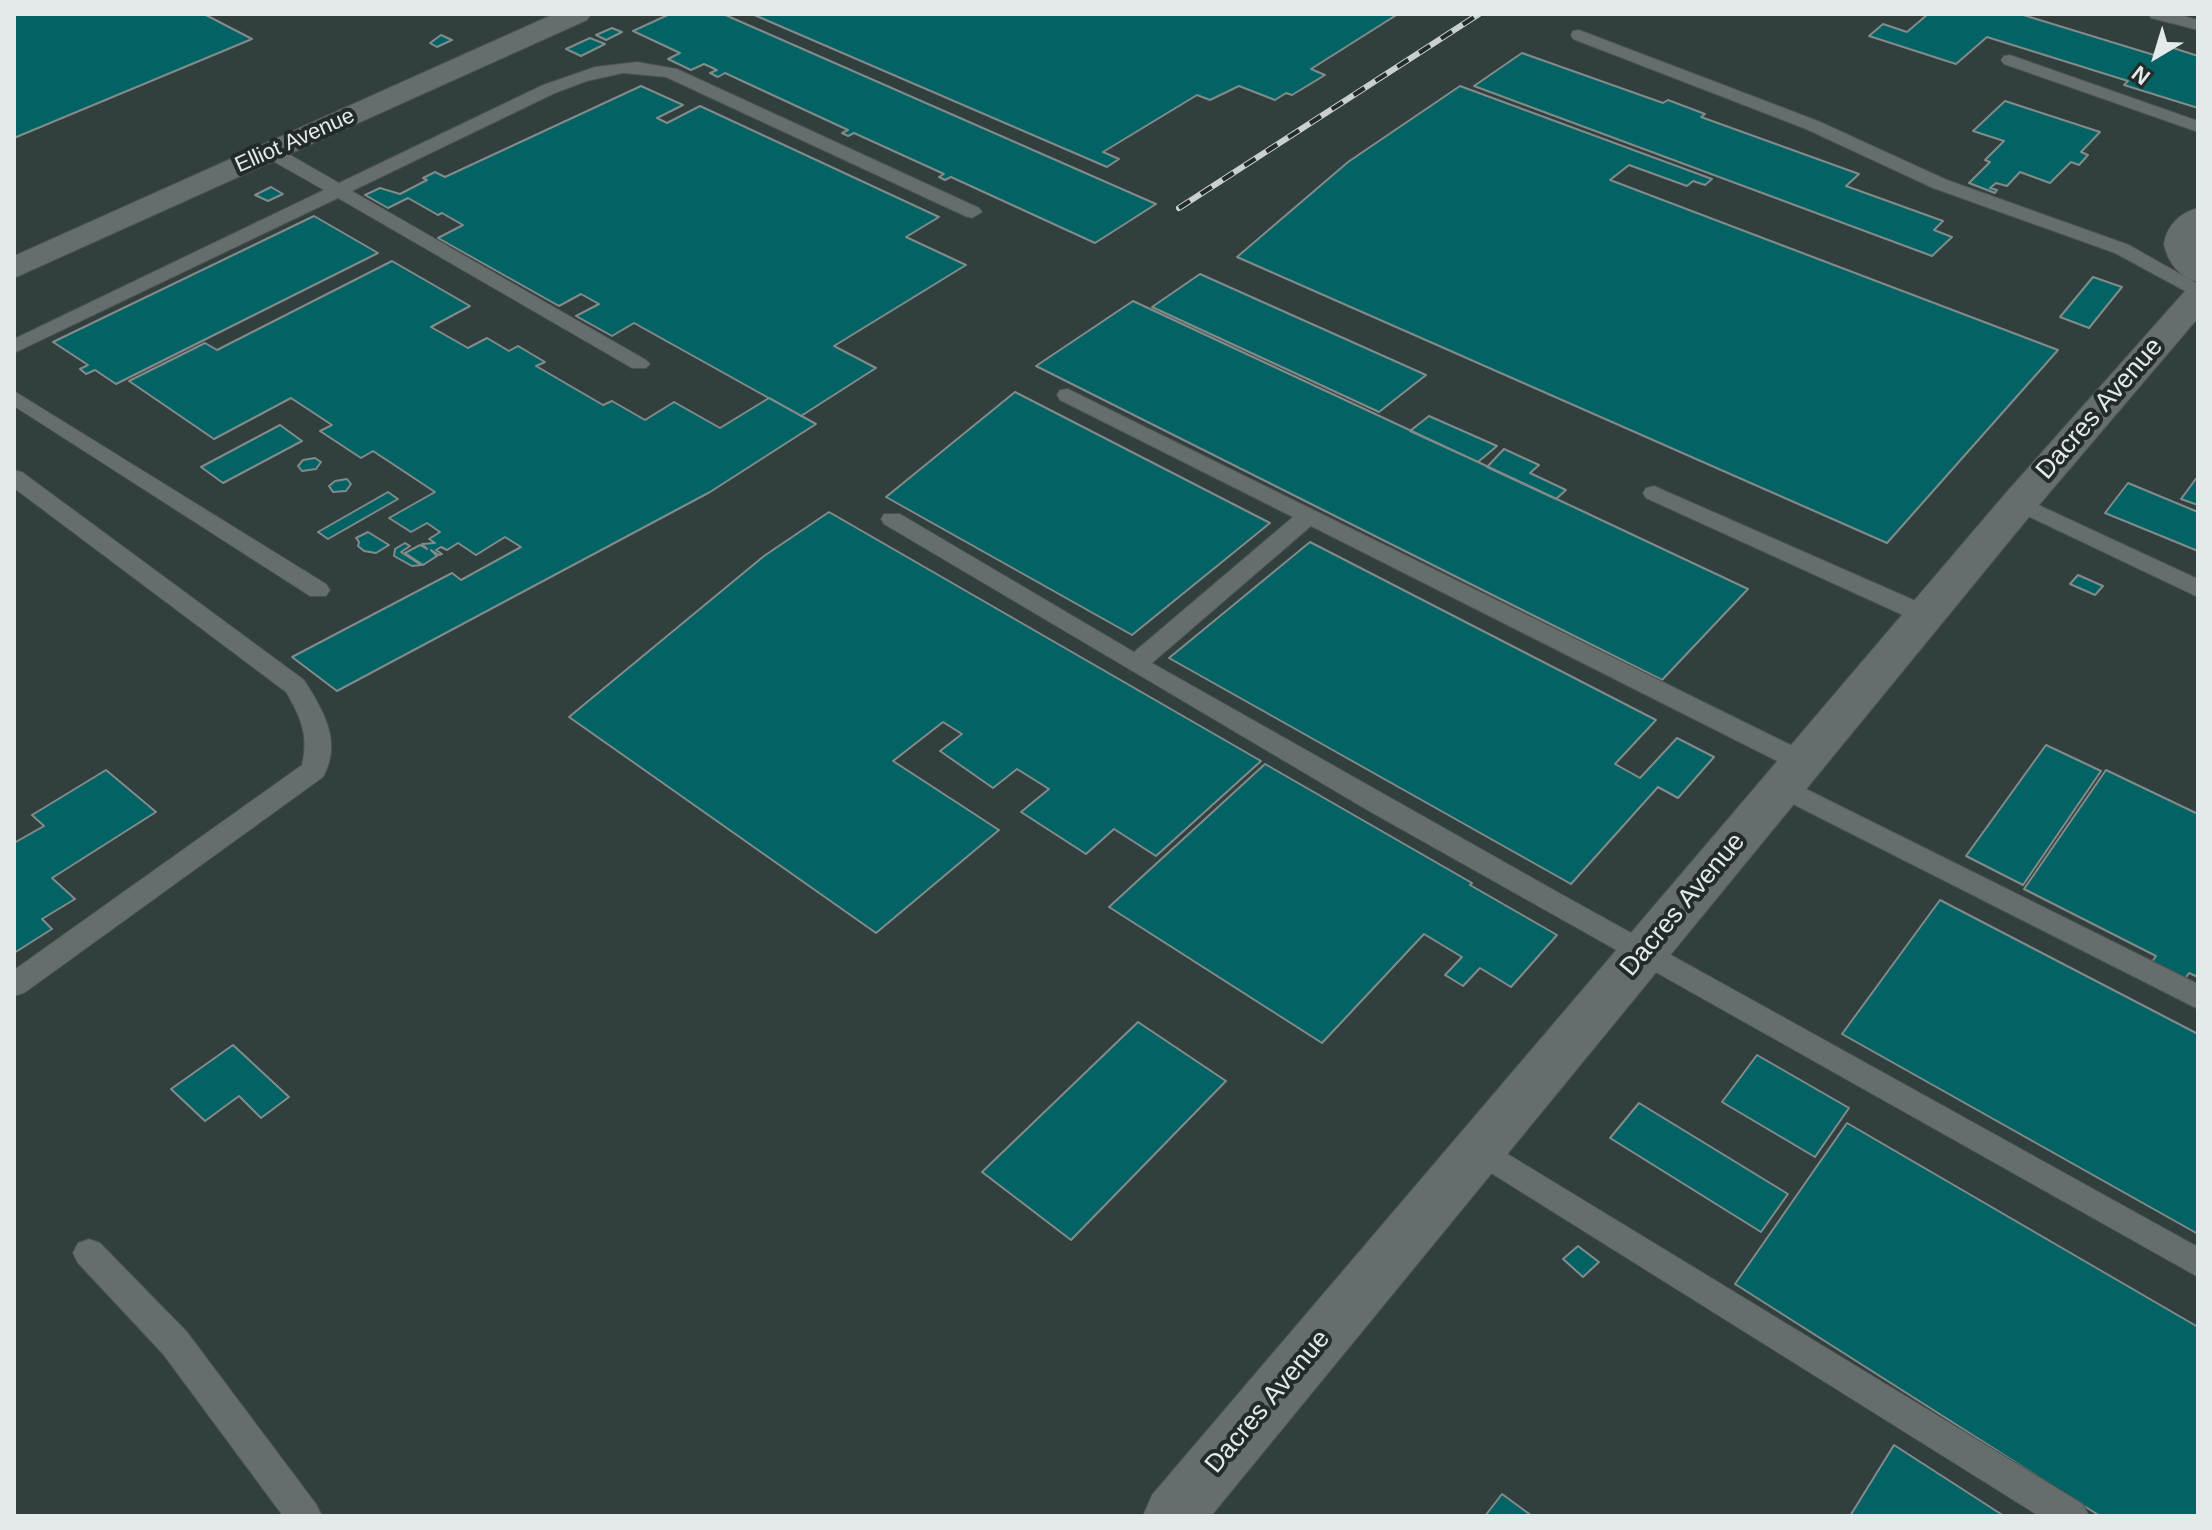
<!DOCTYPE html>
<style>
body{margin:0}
#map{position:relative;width:2212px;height:1530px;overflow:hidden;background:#2d3434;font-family:Arial,sans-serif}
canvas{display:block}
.frame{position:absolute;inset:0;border:16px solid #e4e9e9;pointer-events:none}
.north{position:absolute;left:2116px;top:16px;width:80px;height:80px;-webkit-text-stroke:6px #232a2a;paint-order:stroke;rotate:218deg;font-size:22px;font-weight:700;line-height:32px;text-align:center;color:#e4e9e9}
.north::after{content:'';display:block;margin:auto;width:28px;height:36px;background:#e4e9e9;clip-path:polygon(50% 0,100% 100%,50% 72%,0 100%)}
</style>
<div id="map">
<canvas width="2212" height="1530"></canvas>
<div class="frame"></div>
<div class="north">N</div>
</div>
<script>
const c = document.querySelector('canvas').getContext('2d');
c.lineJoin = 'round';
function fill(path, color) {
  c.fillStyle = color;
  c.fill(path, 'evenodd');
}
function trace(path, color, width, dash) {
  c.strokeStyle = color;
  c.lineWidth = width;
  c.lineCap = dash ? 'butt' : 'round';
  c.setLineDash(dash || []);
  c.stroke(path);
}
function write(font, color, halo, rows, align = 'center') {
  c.font = font + ' Arial,sans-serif';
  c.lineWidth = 8;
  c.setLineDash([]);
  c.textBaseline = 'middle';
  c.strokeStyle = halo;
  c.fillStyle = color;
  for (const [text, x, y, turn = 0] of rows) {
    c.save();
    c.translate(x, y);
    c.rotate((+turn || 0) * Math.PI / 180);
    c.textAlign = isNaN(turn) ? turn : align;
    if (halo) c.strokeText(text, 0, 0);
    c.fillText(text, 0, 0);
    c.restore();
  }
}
const built = new Path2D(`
 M14,14H2198V1516H14Z`);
const building = new Path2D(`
 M14,14H204L252,39L14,138Z
 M670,14H723L1156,204L1095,243L951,177L945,180L939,177L944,174L854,133L848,136L842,133L848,130L725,73L718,77L710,73L717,70L704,64L691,70L668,59L680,53L633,31Z
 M752,14H1398L1311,69L1325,75L1292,95L1286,93L1275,100L1239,86L1210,100L1197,95L1103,152L1119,159L1107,167Z
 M1928,14H2020L2154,55L2164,45L2198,56V108L2124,85L2128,81L1987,37L1956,64L1869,36L1883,24L1907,32Z
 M612,28L622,32L606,40L596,35Z
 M441,35L452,40L437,47L430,43Z
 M590,38L605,44L581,56L566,49Z
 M1522,53L1663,103L1668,100L1705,114L1701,117L1859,174L1846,186L1943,221L1934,230L1952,237L1932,256L1474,86Z
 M641,86L683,105L657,118L667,123L700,106L939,217L906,237L966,265L834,346L876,368L801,416L634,323L612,336L576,316L599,304L581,294L559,306L438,238L463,225L442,213L438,215L408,198L388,208L365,195L380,188L400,194L427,180L423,178L435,172L445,177Z
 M1460,86L1712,179L1705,185L1693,181L1687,186L1629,165L1610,180L2058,350L1887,543L1237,257L1348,162Z
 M2005,101L2100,132L2081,152L2088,155L2079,165L2071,162L2050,183L2020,172L2007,186L1996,183L1990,188L1997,190L1995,193L1969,183L1990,162L1985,160L2004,141L1973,131Z
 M271,187L283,194L268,201L255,195Z
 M314,216L378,253L116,384L95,370L86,374L80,369L88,365L53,342Z
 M392,261L470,306L431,327L468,348L487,338L509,351L518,346L545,362L536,366L603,405L612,401L645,420L674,402L720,428L769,398L816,424L710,492L337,691L292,657L452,573L461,580L521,547L505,537L476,555L458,543L447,550L441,547L436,550L442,554L439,555L431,550L437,556L423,565L405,553L420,545L427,549L422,544L435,543L429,539L440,532L427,523L411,532L389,518L435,492L373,451L361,458L320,431L332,425L291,398L214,439L129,381L205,343L217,350Z
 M1200,274L1426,375L1379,412L1152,307Z
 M2093,277L2122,287L2089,328L2060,317Z
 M1133,301L1478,462L1748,589L1662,680L1036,366Z
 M1015,392L1270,523L1132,635L886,497Z
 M1429,416L1497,446L1478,462L1410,431Z
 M280,425L302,441L223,483L201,467Z
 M1504,449L1539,465L1530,473L1566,490L1556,499L1487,467Z
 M315,458L321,462L316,469L302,471L298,466L303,460Z
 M2198,476V505L2181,499Z
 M347,479L351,484L346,491L333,492L329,486L335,481Z
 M2128,483L2198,512V551L2105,513Z
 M388,492L398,499L328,539L318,532Z
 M829,512L1261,761L1156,856L1114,829L1086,854L1021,812L1049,789L1017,769L993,788L940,751L962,734L943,722L893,761L999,830L876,933L569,717L764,556Z
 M368,532L389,545L376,553L364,551L358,546L359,542L356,538Z
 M1310,542L1656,720L1615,764L1640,778L1677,738L1714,757L1678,798L1658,787L1571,884L1169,658Z
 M405,543L410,546L401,552L421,565L412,566L394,556L395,549Z
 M2078,575L2103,586L2095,595L2070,584Z
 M2046,745L2101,771L2023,885L1966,856Z
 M1265,764L1472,883L1470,885L1557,935L1511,987L1480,968L1463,986L1445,975L1462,957L1424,934L1322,1043L1109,907Z
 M106,770L156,812L52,878L75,899L42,919L52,929L14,953V843L44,826L32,815Z
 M2106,770L2198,814V977L2189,973L2185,979L2152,962L2156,956L2024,889Z
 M1940,900L2198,1034V1234L1842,1034Z
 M1138,1022L1226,1081L1071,1240L982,1172Z
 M233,1045L289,1097L261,1118L239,1096L205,1121L171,1089Z
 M1757,1055L1849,1108L1815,1157L1722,1102Z
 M1639,1103L1788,1194L1761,1232L1610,1138Z
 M1847,1123L2198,1327V1516H2100L1735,1284Z
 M1578,1246L1599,1262L1583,1277L1563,1259Z
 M1894,1445L2004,1516H1850Z
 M1502,1494L1532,1516H1485Z`);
const lane = new Path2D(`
 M2149,14H2176L2198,20V30L2151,18Z
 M1579,30L1818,121L1947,180L2129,245L2198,284V298L2115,253L1933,188L1806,129L1573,39L1571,35L1573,31Z
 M2010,55L2198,121V132L2004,64L2001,60L2004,56Z
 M637,62L677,69L979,208L982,212L972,218L965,216L666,77L623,73L587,81L555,93L352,191L646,360L650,364L646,368H632L338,198L14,353V339L324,190L264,156L262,152L264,148H278L339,183L543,85L595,67Z
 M1068,389L1811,755L1815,762L1811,769L1802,771L1793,769L1311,526L1152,663L1552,889L2198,1247V1277L1369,811L884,524L881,519L884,514H900L1134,652L1293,517L1060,400L1057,395L1060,390Z
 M14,391L326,584L330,590L326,596H310L14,406Z
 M14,470L22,472L304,680C323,710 343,742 323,777L24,993L14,996V970L302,765C309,736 301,717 286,692L14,488Z
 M1654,486L1934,609L1937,615L1934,621H1916L1646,498L1643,493L1646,488Z
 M2019,496L2198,579V597L2011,508L2008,503L2011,498Z
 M1782,777L2198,984V1009L1773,794L1769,787L1773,780Z
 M1478,1136L2083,1504L2089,1516H2039L1467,1158L1463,1149L1467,1140Z
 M89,1239L100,1243L187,1332L316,1504L322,1516H283L163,1354L78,1263L73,1253L78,1243Z`);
const street = new Path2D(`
 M554,14H591L587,20L14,278V256Z
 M2198,208V282C2180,278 2168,263 2164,244C2167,225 2180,213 2198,208Z
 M2198,287V318L2033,512L1211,1516H1143L1152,1495L2005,494L2186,290Z`);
const rail = new Path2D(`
 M1179,208L1479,14`);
const farStreetnames = [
 ["Elliot Avenue",295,141,-24]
];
const streetNames = [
 ["Dacres Avenue",2100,409,-49],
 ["Dacres Avenue",1683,905,-50],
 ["Dacres Avenue",1268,1402,-50]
];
fill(built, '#313f3f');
fill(building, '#036364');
trace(building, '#838b8a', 2);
trace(lane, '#4b5151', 2);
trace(street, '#4b5151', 2);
fill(lane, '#656d6d');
fill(street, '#656d6d');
trace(rail, '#cacfcf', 6);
trace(rail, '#232a2a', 4, [13]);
write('22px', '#e4e9e9', '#232a2a', farStreetnames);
write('26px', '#e4e9e9', '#232a2a', streetNames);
</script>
